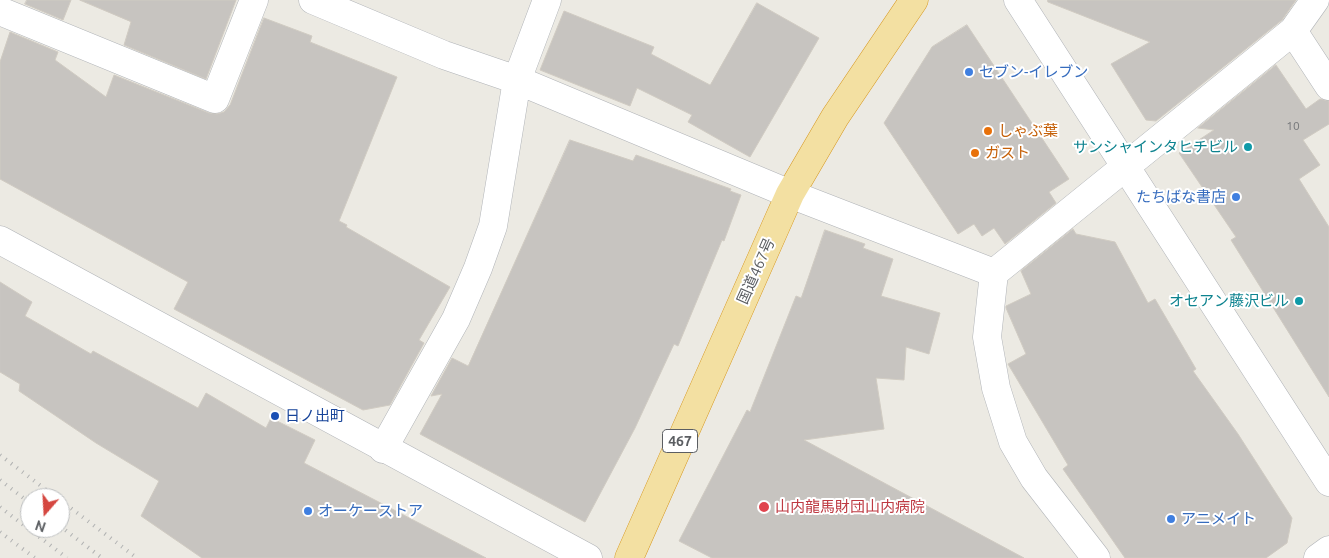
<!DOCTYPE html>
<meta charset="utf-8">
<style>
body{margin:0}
#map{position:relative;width:1329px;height:558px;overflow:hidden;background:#eceae3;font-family:Ubuntu,sans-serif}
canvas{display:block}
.north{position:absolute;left:20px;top:488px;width:50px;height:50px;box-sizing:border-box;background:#fff;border:1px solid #bdbfc0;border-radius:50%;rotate:199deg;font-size:14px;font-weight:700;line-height:20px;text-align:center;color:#5b5e62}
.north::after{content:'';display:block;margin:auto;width:18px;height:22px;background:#d54740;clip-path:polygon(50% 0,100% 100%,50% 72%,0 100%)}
</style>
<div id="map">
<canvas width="1329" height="558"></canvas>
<div class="north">N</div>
</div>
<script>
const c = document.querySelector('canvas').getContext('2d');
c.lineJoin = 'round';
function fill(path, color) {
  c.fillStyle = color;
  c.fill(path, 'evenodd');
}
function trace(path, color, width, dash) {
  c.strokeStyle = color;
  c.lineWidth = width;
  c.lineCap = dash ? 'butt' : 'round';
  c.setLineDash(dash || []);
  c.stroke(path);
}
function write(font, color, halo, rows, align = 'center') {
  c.font = font + ' Ubuntu,"Noto Sans JP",sans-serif';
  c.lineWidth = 4;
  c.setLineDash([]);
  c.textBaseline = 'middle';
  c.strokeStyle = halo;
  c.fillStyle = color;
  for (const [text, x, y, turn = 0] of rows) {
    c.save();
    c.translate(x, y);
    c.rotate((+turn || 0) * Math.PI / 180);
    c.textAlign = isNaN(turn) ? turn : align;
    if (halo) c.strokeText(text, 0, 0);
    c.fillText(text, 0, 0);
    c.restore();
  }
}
const building = new Path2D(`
 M27,0H71L63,20L25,4Z
 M80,0H236L206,79L124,45L131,22Z
 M1048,0H1296L1282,20L1156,121L1146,120L1111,64L1150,42L1048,2Z
 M757,3L819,38L750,157L688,122L692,115L637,88L630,106L540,70L564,11L654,47L651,54L710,85Z
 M264,18L312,36L310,42L397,77L339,221L347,225L346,227L450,287L419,340L424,343L390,405L363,410L174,309L188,282L0,179V62L10,32L58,52L55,60L106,97L114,75L209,113L217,114L224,112L230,105Z
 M967,25L1069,179L1049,192L1056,203L1005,244L994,228L982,236L974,224L958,234L884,123L932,47Z
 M1276,65L1306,109L1320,99L1329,101V124L1303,140L1320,165L1299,179L1329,227V397L1231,240L1236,237L1179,153L1214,130L1198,128Z
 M570,140L633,161L636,155L731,189L730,191L741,195L724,241L722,240L678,346L674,344L635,428L585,522L420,434L442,394L431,396L452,358L468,366Z
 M1073,229L1076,234L1115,242L1148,303L1155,299L1196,369L1193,371L1238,434L1292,518L1287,543L1266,558H1125L1063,469L1068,465L1008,364L1026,354L1006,308V306L1031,294L1021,271Z
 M825,230L865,244L863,248L893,259L881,296L940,313L929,354L906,347L904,380L876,378L884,429L804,440L1024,558H712L679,541L747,410L750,412L796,296L801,298Z
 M0,282L32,302L25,316L91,354L93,351L198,408L206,393L266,428L271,418L315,440L304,463L486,558H202L141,516L159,481L96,443L19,391L20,384L0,372Z`);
const minor = new Path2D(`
 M313,0L444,55L517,80L790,194L994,273
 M0,11L215,99L254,0
 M1293,31L1329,86
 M383,449L456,319L478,268L493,226L517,80L547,0
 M1096,558L1034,478L1013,442L996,388L987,337L994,273L1293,31L1315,0
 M1318,558L1329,550`);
const tertiary = new Path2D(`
 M1018,0L1329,482
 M0,240L588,558`);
const trunk = new Path2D(`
 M629,558L790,194L835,117L914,0`);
const rail = new Path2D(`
 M0,455L57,498
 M0,480L30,503
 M60,500L137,558
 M0,507L67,558
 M60,526L102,558
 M0,532L35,558`);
const markers = [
 [969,72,5,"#3f7fe0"],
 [988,131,5,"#e8710a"],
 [1248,147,5,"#0f9aa8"],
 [975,153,5,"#e8710a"],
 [1236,197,5,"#3f7fe0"],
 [1299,301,5,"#0f9aa8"],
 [275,416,5,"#1a4fb4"],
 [764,507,6,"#e0444e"],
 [308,511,5,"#3f7fe0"],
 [1171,519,5,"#3f7fe0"]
];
const numberNames = [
 ["10",1293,126]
];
const shields = [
 [680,441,35]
];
const shieldNames = [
 ["467",680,441]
];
const shopNames = [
 ["セブン-イレブン",979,72],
 ["たちばな書店",1226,197,"right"],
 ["オーケーストア",318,511],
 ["アニメイト",1181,519]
];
const foodNames = [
 ["しゃぶ葉",998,131],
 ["ガスト",985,153]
];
const cultureNames = [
 ["サンシャインタヒチビル",1238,147],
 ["オセアン藤沢ビル",1289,301]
];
const streetNames = [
 ["国道467号",756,271,-66]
];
const transitNames = [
 ["日ノ出町",285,416]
];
const healthNames = [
 ["山内龍馬財団山内病院",775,507]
];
fill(building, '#c7c4c0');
trace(building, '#d0cbc2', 1);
trace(minor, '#b0b3b7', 29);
trace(tertiary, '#b0b3b7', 29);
trace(trunk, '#d69519', 29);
trace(minor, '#fff', 28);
trace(tertiary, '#fff', 28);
trace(trunk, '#f3e0a2', 28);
trace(rail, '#b1b2b2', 4, [1, 6]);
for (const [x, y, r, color] of markers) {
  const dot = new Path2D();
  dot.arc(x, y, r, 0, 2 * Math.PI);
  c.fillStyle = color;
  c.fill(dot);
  trace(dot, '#fff', 2);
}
write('12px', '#76787a', null, numberNames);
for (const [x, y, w] of shields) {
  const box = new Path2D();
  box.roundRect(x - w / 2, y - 11.5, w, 23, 4);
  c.fillStyle = '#fff';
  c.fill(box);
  trace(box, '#5b5e62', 1);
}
write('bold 14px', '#5b5e62', null, shieldNames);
write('15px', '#366cbe', '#fff', shopNames, 'left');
write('15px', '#c56008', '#fff', foodNames, 'left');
write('15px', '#0d838f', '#fff', cultureNames, 'right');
write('15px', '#5b5e62', '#fff', streetNames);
write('15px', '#164399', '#fff', transitNames, 'left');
write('15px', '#be3a42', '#fff', healthNames, 'left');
</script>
